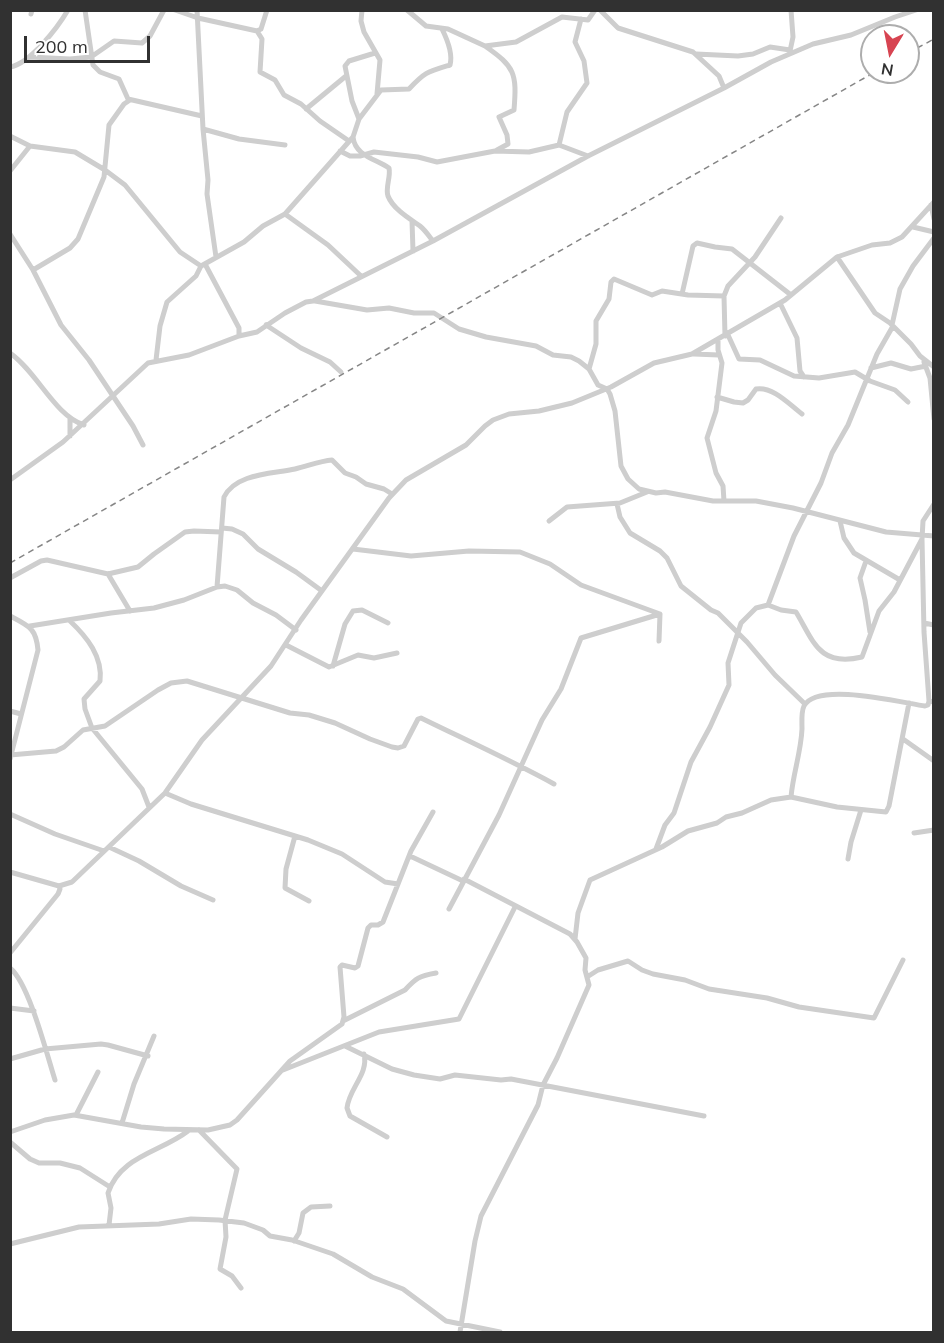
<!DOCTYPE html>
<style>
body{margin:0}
#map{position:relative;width:944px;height:1343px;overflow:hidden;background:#fff;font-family:Mulish,sans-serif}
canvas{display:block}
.frame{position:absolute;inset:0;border:12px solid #313131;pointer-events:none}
.north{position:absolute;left:860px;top:24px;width:60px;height:60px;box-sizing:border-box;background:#fff;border:2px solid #adadad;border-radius:50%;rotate:190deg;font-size:16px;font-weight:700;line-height:24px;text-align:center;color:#313131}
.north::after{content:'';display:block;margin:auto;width:21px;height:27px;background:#d74451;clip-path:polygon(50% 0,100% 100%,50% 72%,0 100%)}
.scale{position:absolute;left:24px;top:36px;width:126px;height:27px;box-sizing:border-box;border:3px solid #313131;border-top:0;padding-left:8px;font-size:18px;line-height:21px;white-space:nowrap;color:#313131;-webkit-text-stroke:4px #fff;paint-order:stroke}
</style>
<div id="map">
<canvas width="944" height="1343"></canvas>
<div class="frame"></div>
<div class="north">N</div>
<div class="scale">200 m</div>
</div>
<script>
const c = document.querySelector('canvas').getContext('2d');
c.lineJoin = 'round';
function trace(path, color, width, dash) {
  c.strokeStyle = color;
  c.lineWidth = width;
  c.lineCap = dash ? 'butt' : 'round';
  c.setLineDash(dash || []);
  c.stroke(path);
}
const minor = new Path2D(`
 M85,10L93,65L100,72L119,79L128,99L202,116
 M175,10L198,18L257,31L262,39L260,72L275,80L284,95L301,104L320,121L349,141
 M197,10L203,129L208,180L207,194L216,257
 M362,10L361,21L364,32L380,60L377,94
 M407,10L426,26L448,29L485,46L516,42L562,17L588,20L595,10
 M600,10L618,28L693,52L719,76L724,88
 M31,14L32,10
 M257,31L261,29L267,10
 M485,46C515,67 517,73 514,110L499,117L507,135L508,144L497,150
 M790,51L793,37L791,10
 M696,54L738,56L753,54L770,47L790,50
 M30,57L70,59L91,57L114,41L142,43L150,36L164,10
 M10,67C30,64 58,27 68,10
 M306,109L346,76
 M359,119L352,101L345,66L349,61L375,53
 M203,129L239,139L285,145
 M10,136L30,146L75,152L105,170L125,185L180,252L201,266
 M353,137C355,156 376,159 389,168C391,177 385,188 388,196C393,209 410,219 420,226C425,230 429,236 433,241
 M559,145L567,112L587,83L584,61L575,42L581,19
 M340,151L350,156H360L374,152L418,157L437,162L495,151L529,152L559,145L588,156
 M10,171L30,146
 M931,205L934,219
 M285,214L328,245L361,276
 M412,221L413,251
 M913,227L934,232
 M10,234L33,270L61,325L89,360L133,426L143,445
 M837,257L875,313L890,323L911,344L920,356L934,367
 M205,264L239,328V336
 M33,270L70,248L78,239L104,177L109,125L124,104L130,100
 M682,294L693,246L697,243L715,247L732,249L791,295
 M315,301L367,310L389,308L414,313H434L459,329L486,337L536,346L553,355L571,357L579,361L589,369L598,385L607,389L610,394L615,411L621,466L628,479L639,489L656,493L665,492L713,501H756L793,508L886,532L934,536
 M780,303L797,338L800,371L804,377
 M266,325L301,348L330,362L341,372
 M892,325L900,289L913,266L934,238
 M728,335L739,359L760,360L794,376L819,378L855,372L870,381L895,390L908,402
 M725,336L724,296L728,286L755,257L781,218
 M718,341V350L722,363L716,411L707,438L716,473L723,486L724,501
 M10,353C37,372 55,416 84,425
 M694,354L719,355
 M156,360L160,326L167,302L196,276L201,266L244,242L263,226L285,214L353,137L359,119L381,90L409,89C425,72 427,72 450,65C453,54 447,39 442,29
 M924,362L930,378L934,419
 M871,368L891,363L911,369L926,366
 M589,369L596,344V321L609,299L611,282L614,279L652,295L662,291L688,295L724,296
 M717,397L734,402L743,403L748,400L756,389C773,386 790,405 802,414
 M70,418V436
 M10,480L63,442L148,363L189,355L239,336L257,332L285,313L306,302L313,301L433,241L588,156L724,88L771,62L813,44L851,35L895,17L916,10
 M617,504L620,517L630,533L660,551L667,558L681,586L711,610L718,613L747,642L775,675L805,704
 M549,521L567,507L620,503L647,492
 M840,521L844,538L854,553L900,580
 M222,528L232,529L243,534L258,549L296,572L322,591
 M353,549L411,556L469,551L520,552L550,564L581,585L660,614L659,641
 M866,561L860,578L865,600L870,632
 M108,574L130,611
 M10,578L41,561L47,560L108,574L138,567L154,554L185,532L194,531L221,532
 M217,587L224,497C236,473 273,474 295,469C308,466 320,461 332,460L345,473L356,477L366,484L384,489L392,494
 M768,605L781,610L796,612C814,642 819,667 862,657L879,611L894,592L922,539
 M10,616C29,626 36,628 38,650L10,759
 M70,621C87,637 103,657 100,681L84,699L85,709L92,728L142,789L149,807
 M924,623L934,625
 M30,626L111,613L154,608L184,600L217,587L225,586L237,590L253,603L276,615L296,630
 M286,645L329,667L358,655L374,658L397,653
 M333,666L345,624L353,611L362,610L388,623
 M929,701L924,632L922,539L923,521L934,504
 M10,711L21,714
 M903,739L934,761
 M10,755L56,751L64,747L83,730L105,726L158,690L171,683L187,681L290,713L309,715L335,723L370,739L392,747L398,748L404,746L418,719L421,718C466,740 510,760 554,784
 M165,793L191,804L308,840L342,854L385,882L398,884
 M791,797C793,774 801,752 802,729C802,722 801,712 804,706C817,681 903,703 925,706L928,705L929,701L934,702
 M10,814L55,834L104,851
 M914,833L934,830
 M295,836L286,869L285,888L309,901
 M109,847L139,861L181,886L213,900
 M656,849L665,825L674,813L691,762L710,727L729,685L728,663L741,623L756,608L768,605L794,536L821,483L832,453L848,425L877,354L893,326
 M410,856L463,881
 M848,859L851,842L861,810
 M10,872L59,886L72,882L165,793L202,740L271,666L301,620L389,498L406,480L466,445L485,426L493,420L509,414L539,411L572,403L611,387L654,363L692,354L785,300L837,257L872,245L890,243L902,237L934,202
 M449,909L499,815L542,720L561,689L581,638L660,614
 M575,939L578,913L590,880L662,847L688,831L717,823L726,817L742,813L771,800L791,797L837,807L886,812L889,806L909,703
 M10,953L58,894L60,889L59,886
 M10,968C29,983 47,1055 55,1080
 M587,977L598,970L628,961L642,970L653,974L685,980L709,989L767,998L799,1007L874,1018L903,960
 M10,1008L34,1011
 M343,1021L405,990C416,978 419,976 436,973
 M345,1046L392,1069L414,1075L440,1079L455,1075L501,1080L511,1079L704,1116
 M364,1054C369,1074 349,1088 347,1108L350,1116L387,1137
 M10,1059L45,1049L101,1044L108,1045L148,1056
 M283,1070L379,1032L459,1019L515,907
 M76,1115L98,1072
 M122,1123L134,1084L154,1036
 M199,1130L237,1169L225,1220L226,1237L220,1269L232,1276L241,1288
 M10,1132L45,1120L74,1115L141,1127L164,1129L208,1130L230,1125L237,1120L290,1061L342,1024L344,1017L340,967L342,965L355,968L358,966L368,928L371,925H378L383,922L411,851L433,812
 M10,1142L30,1159L39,1163H60L80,1168L110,1187
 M109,1225L111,1208L108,1193C120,1156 161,1152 188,1131
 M294,1241L299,1233L303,1213L311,1207L330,1206
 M10,1244L79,1227L159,1224L191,1219L219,1220L244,1223L263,1230L270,1236L292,1240L333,1254L372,1277L403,1289L446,1321L500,1332
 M460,1332L475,1241L481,1216L538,1105L543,1085L557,1058L589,985L585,970L586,958L577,942L570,934L464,879`);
const rail = new Path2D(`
 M908,53L934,39
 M10,563L875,72`);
trace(minor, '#cecece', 5);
trace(rail, '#868686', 1.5, [6, 4.5]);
</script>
